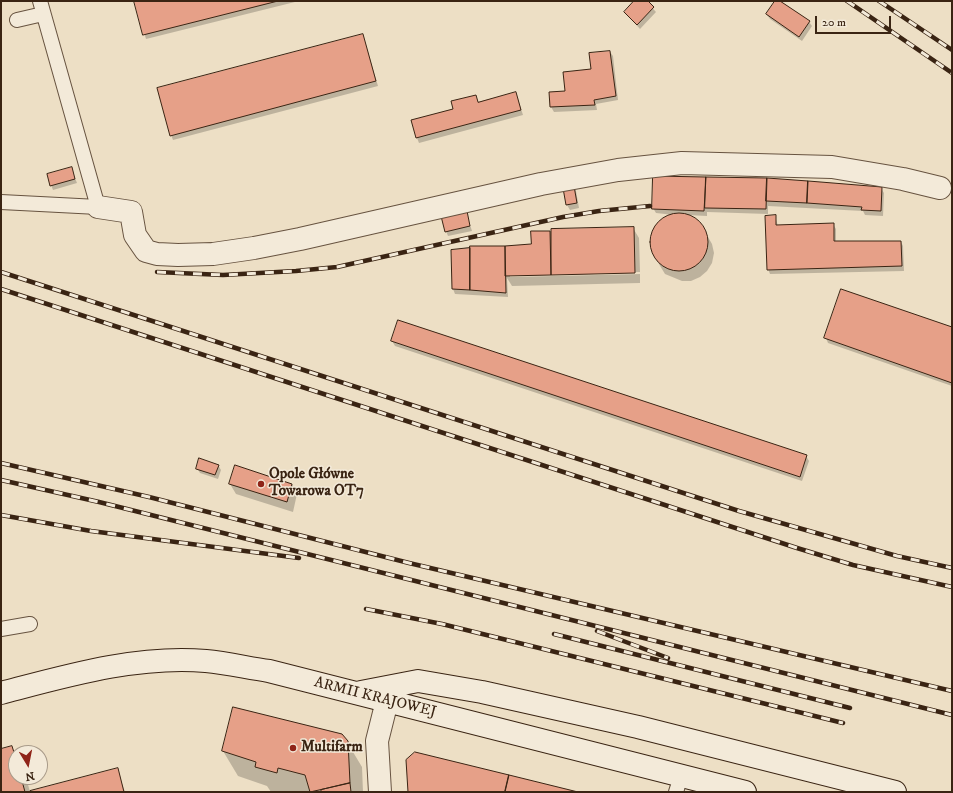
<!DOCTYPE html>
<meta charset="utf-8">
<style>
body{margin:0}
#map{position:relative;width:953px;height:793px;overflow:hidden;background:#eddfc5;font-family:"IM FELL DW Pica",serif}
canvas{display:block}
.frame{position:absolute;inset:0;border:2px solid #3a2413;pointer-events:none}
.north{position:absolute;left:8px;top:745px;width:40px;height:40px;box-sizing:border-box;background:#f3ead9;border:1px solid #a99b8a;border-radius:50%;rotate:170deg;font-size:11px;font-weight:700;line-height:16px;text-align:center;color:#3a2413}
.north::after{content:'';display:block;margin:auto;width:14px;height:18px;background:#8f2418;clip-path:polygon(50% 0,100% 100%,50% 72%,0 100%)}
.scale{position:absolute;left:815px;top:16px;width:76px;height:18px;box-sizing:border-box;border:2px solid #3a2413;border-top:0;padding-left:5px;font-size:12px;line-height:14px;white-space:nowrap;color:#3a2413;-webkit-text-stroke:3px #f3ead9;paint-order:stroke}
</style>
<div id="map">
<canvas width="953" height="793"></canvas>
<div class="frame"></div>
<div class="north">N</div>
<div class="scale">20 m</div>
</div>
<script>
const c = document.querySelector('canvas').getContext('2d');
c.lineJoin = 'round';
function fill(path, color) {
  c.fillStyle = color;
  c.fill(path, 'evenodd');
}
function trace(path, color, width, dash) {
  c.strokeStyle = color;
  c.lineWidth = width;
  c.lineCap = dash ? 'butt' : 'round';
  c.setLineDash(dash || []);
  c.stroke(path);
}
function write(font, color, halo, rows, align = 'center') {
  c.font = font + ' "IM FELL DW Pica",serif';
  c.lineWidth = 3;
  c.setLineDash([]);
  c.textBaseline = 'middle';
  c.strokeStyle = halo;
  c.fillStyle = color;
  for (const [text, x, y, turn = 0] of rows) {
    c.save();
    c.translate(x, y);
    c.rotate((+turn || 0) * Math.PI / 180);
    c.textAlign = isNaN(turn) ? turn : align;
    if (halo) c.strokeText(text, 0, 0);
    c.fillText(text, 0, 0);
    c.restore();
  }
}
const shadow = new Path2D(`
 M135,1H299L146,39Z
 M636,1H646L656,12L640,29L625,12Z
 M776,1L809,22L812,26L802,41L770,19L767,15Z
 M363,35L378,86L173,140L171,135Z
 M610,52L613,56L618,100L596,104L597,110L554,112L551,107L550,93L566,91Z
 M516,93L523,115L419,143L417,138L412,120L454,109L476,96L479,103Z
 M71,168L77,183L53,190L51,185Z
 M654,177L767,179L881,188L884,193L883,216L865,215L863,211L768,206V214L707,212V216L687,215L694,218L701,225L712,244L714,253L712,263L707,271L700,277L691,281H682L665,274L654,256L651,247V238L654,229L667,216L674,215L656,213L653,208Z
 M574,187L576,191L579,208L570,210L567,205Z
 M466,212L472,231L448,236L446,231Z
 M775,216L778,226L833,224L836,229V242H901L903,246L904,271L770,274L768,269Z
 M633,228L639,238L640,272L510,275V277L640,274V283L512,286L507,278L508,297L455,294L453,289L452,250L470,247L533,245L532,232Z
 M952,328V386L828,343L826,338Z
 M392,341L806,456L809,461L802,481L395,346Z
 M218,465L221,470L218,479L200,473L197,468Z
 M230,484H292L297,494L293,512L236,494Z
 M347,742L362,767L363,792H271L267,786L238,776L223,751Z
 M12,747L16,754V777H26L30,792H1V750Z
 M117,769L125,792H30Z`);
const building = new Path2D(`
 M134,1H278L143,35Z
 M634,1H648L654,7L637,25L624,12Z
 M775,1H780L810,21L799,37L766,14Z
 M363,34L376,81L170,136L157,88Z
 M610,51L616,96L594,100L595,105L550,107L549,92L565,91L563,72L591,69L589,53Z
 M516,92L521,110L416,138L411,120L453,109L451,101L476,95L478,102Z
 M72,167L75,179L50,186L47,174Z
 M653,176L706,177L704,211L652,209Z
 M706,177L767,178L766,209L705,208Z
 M767,178L808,181L807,203L766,201Z
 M808,181L882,187L881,211L861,210L862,207L807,203Z
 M574,186L577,203L566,205L563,188Z
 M467,211L470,226L445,232L441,216Z
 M650 242a29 29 0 1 1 58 0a29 29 0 1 1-58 0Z
 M776,215V225L834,223V241H901L902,266L767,270L765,216Z
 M634,227L635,273L551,275V229Z
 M531,231H550L551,275L505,276V246L531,244Z
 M470,246H505L506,293L470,290Z
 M470,248V290L452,289L451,250Z
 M841,289L952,327V383L824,338Z
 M398,320L807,455L800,477L391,341Z
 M199,458L219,465L215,475L196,469Z
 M235,465L292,484L287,502L229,484Z
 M233,707L342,734L348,741L350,783L310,792L305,775L278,768L277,773L255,767L256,762L222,751Z
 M12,746L16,759V777H21L25,792H1V749Z
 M415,752L509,775L505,792H408L406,760Z
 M118,768L124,792H30V791Z
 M509,775L578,792H505Z
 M350,783L351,792H321V790Z`);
const lane = new Path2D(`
 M17,20L43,14
 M1,202L98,207L40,1
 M1,629L30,624
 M676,792L681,776`);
const street = new Path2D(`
 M98,207L131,212L135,235L146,251L157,254L178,255L213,254L254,248L300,239L541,184L618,170L682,163L832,167L903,179L940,188
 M380,792L377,741L387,701`);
const secondary = new Path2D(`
 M361,692L418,681L482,692L638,727L895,792
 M1,693C66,676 137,655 206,661C227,663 248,668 269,671L745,792`);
const rail = new Path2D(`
 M847,1L952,73
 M879,1L952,50
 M1,272L739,511L897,556L952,568
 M157,272L223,275L296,271L337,267L563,217L599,211L650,206
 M1,289L797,548L853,565L952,587
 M1,463L149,497L409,563L952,691
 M1,480L99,502L952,715
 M1,515L91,531L299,558
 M366,609L442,624L843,723
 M597,631L668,658
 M554,634L850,708`);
const markers = [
 [261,484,4,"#8f2418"],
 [293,748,4,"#8f2418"]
];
const poiNames = [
 ["Opole Główne",269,475],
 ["Towarowa OT7",269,492],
 ["Multifarm",301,748]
];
const streetNames = [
 ["ARMII KRAJOWEJ",375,698,14]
];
fill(shadow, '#0003');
fill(building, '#e6a088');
trace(building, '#3a2413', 1);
trace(lane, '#675340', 16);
trace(street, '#675340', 24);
trace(secondary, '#3a2413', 24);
trace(lane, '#f3ead9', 14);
trace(street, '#f3ead9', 22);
trace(secondary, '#f3ead9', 22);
trace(rail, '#3a2413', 4.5);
trace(rail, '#f3ead9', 3, [9]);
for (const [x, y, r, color] of markers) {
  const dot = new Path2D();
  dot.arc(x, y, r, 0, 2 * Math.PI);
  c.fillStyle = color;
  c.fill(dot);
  trace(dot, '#f3ead9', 1.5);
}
write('bold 15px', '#3a2413', '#f3ead9', poiNames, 'left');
write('15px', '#3a2413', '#f3ead9', streetNames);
</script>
